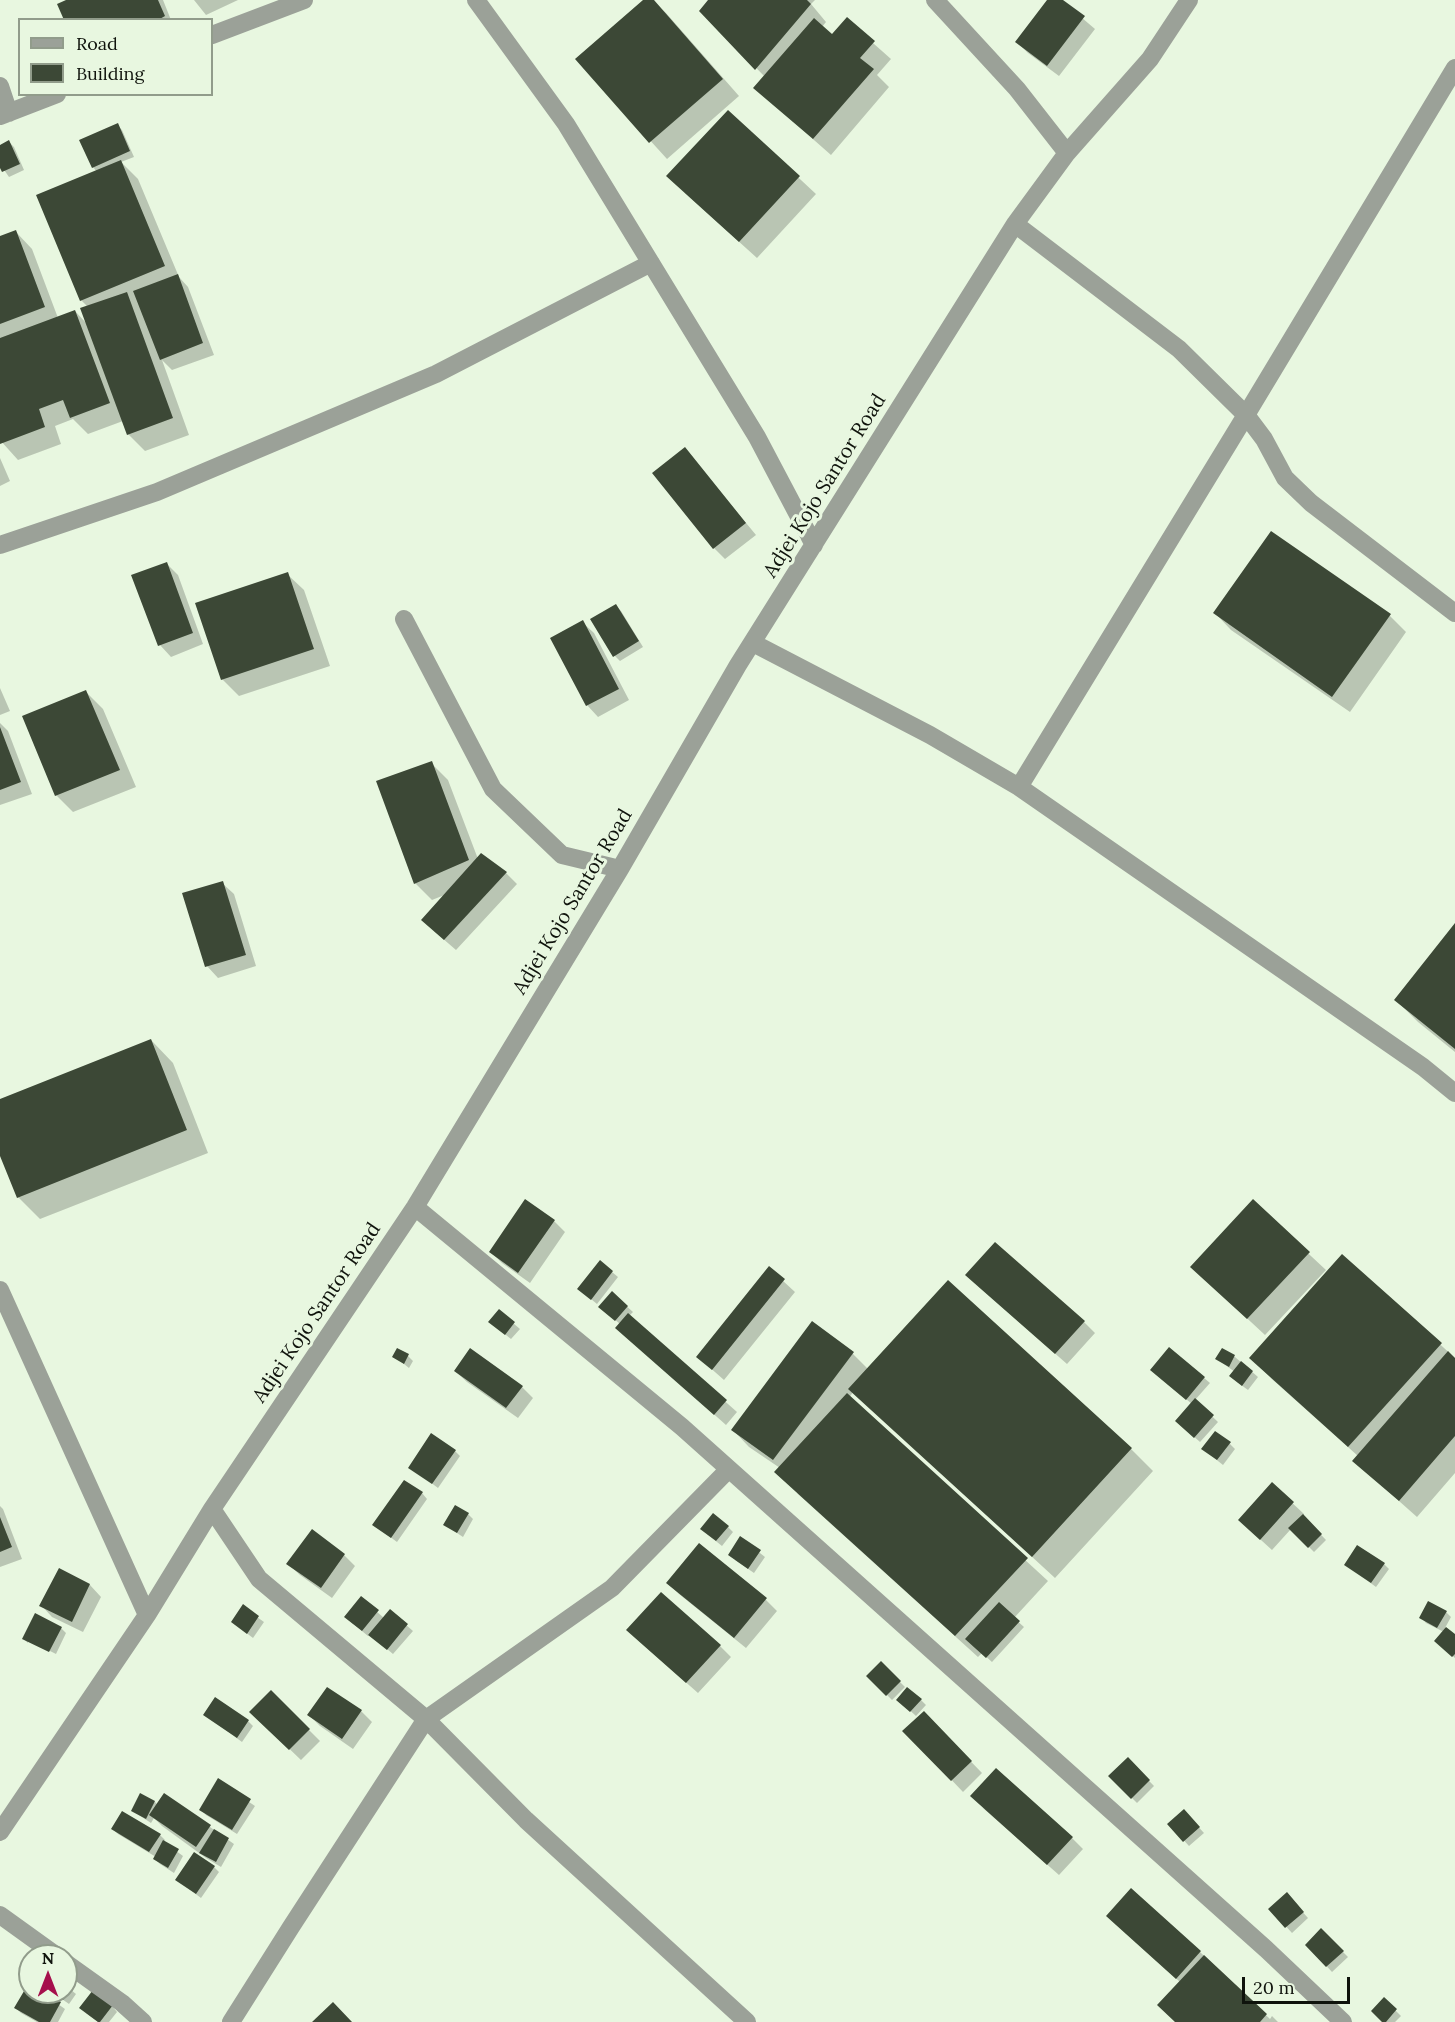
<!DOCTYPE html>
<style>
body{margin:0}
#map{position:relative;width:1455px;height:2022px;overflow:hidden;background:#e8f7e0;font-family:Lora,serif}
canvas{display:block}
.legend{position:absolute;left:18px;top:18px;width:195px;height:78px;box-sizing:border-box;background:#e8f7e0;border:2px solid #919c8b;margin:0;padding:8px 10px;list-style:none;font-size:18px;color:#0f130c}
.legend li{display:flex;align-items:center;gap:12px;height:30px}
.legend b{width:30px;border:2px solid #919c8b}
.north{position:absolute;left:18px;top:1944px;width:60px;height:60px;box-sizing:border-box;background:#e8f7e0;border:2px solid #919c8b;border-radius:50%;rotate:0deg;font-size:16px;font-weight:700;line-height:24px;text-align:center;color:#0f130c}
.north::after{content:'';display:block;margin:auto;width:21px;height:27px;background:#a5104c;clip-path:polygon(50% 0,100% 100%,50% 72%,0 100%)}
.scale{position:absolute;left:1242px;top:1977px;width:108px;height:27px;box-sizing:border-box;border:3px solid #0f130c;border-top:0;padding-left:8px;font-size:18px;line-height:21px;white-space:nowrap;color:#0f130c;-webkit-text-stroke:4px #e8f7e0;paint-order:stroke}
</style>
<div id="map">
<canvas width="1455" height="2022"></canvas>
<ul class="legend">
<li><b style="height:8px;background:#9ba198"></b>Road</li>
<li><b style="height:16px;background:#3c4836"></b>Building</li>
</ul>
<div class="north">N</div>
<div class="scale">20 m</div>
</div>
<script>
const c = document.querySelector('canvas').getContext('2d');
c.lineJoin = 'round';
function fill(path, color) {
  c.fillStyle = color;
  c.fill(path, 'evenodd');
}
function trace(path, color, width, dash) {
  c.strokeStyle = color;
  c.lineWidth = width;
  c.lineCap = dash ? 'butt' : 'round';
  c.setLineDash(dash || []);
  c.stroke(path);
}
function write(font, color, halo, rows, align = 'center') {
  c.font = font + ' Lora,serif';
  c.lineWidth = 6;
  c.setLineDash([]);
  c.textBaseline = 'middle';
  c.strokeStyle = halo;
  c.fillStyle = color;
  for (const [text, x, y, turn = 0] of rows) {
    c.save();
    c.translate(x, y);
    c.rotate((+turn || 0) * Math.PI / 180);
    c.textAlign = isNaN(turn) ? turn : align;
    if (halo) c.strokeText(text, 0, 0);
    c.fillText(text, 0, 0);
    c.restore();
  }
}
const shadow = new Path2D(`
 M70,0H163L171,20H65Z
 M194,0H238L206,15Z
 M645,0H652L666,13L739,96L667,159L577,60Z
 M710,0H815L811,4L826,22L822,27L832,36L847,20L891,59L877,75L889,87L831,155L755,88L765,77L701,11Z
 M1049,0H1061L1095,29L1059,76L1028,53L1017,42Z
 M728,112L816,194L757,258L685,193Z
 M117,125L122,130L134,157L121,162L138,179L179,277L188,287L214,355L172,370L162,360L189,435L145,451L128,434L123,421L88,434L73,419L55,426L61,444L18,460L0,440V238L16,232L32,249L58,318L75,311L87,324L88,307L81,300L97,172L93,167Z
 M9,142L14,147L24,170L9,177L0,164V146Z
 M685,449L756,535L725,559L714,548Z
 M0,458L10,481L0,486Z
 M166,563L178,575L203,644L171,657L160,645L133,576Z
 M287,574L304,590L330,666L239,696L222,679Z
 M616,606L621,611L643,647L620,661L615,656L592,619Z
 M1215,613L1390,616L1406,632L1350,712L1231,630Z
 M582,622L594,633L629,700L598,717L587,705Z
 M0,688L10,711L0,715Z
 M86,692L103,709L136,787L73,812L56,795Z
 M0,723L8,731L32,794L0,805Z
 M431,763L448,780L478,859L506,873L517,884L456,950L434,931L447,894L432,900L415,883Z
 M222,883L234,894L256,966L218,978L207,966Z
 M1455,926V1052L1418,1022L1396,1000Z
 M151,1040L173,1063L208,1153L40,1219L18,1197L0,1152V1100Z
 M1253,1202L1326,1270L1265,1335L1209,1283Z
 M554,1221L565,1232L530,1283L502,1263L491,1252Z
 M1343,1256L1455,1358V1473L1417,1517L1354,1461L1358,1456L1273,1380L1251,1358Z
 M600,1262L618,1277L597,1304L579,1289Z
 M769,1268L795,1292L724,1380L698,1357Z
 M978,1286L1084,1322L1095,1333L1067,1364Z
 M612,1293L633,1312L629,1316L737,1412L726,1425L617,1328L620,1324L606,1312Z
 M499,1311L520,1329L511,1339L496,1327Z
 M813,1323L853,1354L868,1369L1131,1449L1153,1471L1055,1578L853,1392L849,1398L1048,1581L1014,1618L1024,1627L992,1662L982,1653L978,1657L798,1494L780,1468L749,1447L733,1430Z
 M1170,1349L1210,1383L1195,1400L1218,1422L1200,1442L1182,1426L1192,1404L1157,1375Z
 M1222,1350L1235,1357L1258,1377L1248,1390L1237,1382L1235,1372L1217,1359Z
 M394,1356H408L413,1361L409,1368Z
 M455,1371L522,1387L533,1398L518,1418L467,1382Z
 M1230,1444L1235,1449L1223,1465L1203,1449Z
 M455,1451L460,1456L438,1488L410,1467Z
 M1272,1484L1304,1514L1303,1516L1326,1540L1314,1552L1291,1529L1272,1550L1251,1531Z
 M422,1493L427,1499L397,1542L374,1525Z
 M0,1506L3,1509L22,1559L0,1567Z
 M468,1514L473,1519L463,1537L445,1525Z
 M728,1527L733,1532L722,1546L707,1534Z
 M312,1532L344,1555L355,1566L332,1598L300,1575L288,1564Z
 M741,1538L765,1557L754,1573L735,1560Z
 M1384,1564L1389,1569L1376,1587L1346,1565Z
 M59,1570L90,1585L101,1597L83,1632L52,1617L41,1605Z
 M668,1583L766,1600L777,1611L746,1648L679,1594Z
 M361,1598L384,1618L390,1611L413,1631L393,1654L369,1634L368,1636L351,1622Z
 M243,1607L264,1622L253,1638L232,1622Z
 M1446,1612L1451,1617L1445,1628L1455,1636V1658L1442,1646L1444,1632L1426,1623L1421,1617Z
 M61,1628L66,1633L56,1654L28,1640V1643L24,1639Z
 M639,1641L720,1646L731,1657L698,1693Z
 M881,1663L905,1687L892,1700L868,1676Z
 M271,1692L320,1741L301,1760L251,1712Z
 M921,1700L926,1705L916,1716L904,1705Z
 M361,1711L372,1722L353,1749L320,1726L309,1715Z
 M924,1713L982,1773L963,1792L905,1731Z
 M205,1715L248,1721L253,1726L242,1742Z
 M1128,1759L1154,1786L1137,1803L1110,1776Z
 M218,1781L255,1806L237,1834L206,1815L201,1809Z
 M165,1795L234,1844L221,1867L206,1858L162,1826L154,1818L151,1823L133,1811L155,1802L158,1805Z
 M983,1808L1072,1838L1083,1849L1059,1875Z
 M1184,1811L1204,1833L1189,1846L1169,1824Z
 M113,1829L160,1835L165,1840L164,1842L183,1856L174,1873L160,1864L155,1859L156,1857L118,1834Z
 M214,1867L219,1872L201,1898L177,1880Z
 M1292,1900L1308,1918L1292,1933L1270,1909Z
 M1119,1927L1200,1952L1270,2019L1272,2016L1278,2022H1176L1180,1982Z
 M1321,1930L1348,1957L1332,1972L1307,1945Z
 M30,1986V1992H41L65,2009L58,2022H37L21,2013L16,2008Z
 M66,1986L76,1994L69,2004L52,1992H66Z
 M1384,1999L1401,2016L1395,2022H1384Z
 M112,2006L117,2012L109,2022H98L86,2013Z`);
const building = new Path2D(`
 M66,0H158L165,16L158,20H64L57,4Z
 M643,0H654L723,79L649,143L575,59Z
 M708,0H807L811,4L755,70L699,11Z
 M1047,0H1063L1085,16L1047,66L1015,42Z
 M847,17L875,41L860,58L874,69L813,139L753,88L814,18L832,34Z
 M728,110L800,176L739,242L666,176Z
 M118,123L130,151L92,168L79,140Z
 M9,140L20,164L2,172L0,168V145Z
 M121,160L165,266L80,301L36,195Z
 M16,230L45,307L0,324V236Z
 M178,274L203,343L160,360L133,291Z
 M127,292L173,418L127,435L80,308Z
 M75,310L110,403L70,418L63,400L39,409L45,427L0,444V338Z
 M685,447L746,523L713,549L652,473Z
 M1271,531L1391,614L1332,697L1213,613Z
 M167,562L193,633L158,646L131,575Z
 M288,572L314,649L221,680L195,603Z
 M616,604L639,641L613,657L590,619Z
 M583,620L619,689L586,706L550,638Z
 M86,690L120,770L55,796L22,716Z
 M0,727L21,782L0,790Z
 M432,761L469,860L414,884L376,781Z
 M481,853L507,872L444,940L421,920Z
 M223,881L246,955L205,967L182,893Z
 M1455,923V1049L1394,1000Z
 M151,1039L187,1130L17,1198L0,1156V1099Z
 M525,1199L555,1220L518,1273L489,1252Z
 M1253,1199L1310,1252L1247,1319L1190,1267Z
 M995,1242L1085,1321L1055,1354L965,1275Z
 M1342,1254L1442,1343L1348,1447L1249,1358Z
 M600,1260L613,1271L591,1300L577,1289Z
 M769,1266L785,1279L712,1370L696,1357Z
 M948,1280L1132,1448L1032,1557L848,1389Z
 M612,1291L628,1306L615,1321L598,1307Z
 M499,1309L515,1322L505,1335L488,1322Z
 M628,1313L727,1400L714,1415L615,1328Z
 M812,1321L854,1352L773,1460L731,1430Z
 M1169,1347L1205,1377L1186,1400L1150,1370Z
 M397,1348L409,1354L404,1364L392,1357Z
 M470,1348L523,1386L506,1408L454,1371Z
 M1222,1348L1235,1355L1229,1367L1215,1359Z
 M1448,1351L1455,1358V1436L1399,1501L1352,1461Z
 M1241,1361L1253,1371L1242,1386L1229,1376Z
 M847,1393L1028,1558L955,1636L774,1472Z
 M1195,1398L1214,1415L1194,1438L1175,1421Z
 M1215,1431L1231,1442L1217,1460L1201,1449Z
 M431,1433L456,1450L432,1484L408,1468Z
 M404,1480L423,1492L391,1538L372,1525Z
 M1272,1482L1294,1502L1260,1540L1238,1520Z
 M455,1505L469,1513L457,1533L443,1525Z
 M713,1513L729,1526L716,1541L700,1529Z
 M1303,1514L1322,1534L1308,1548L1288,1528Z
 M0,1517L12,1547L0,1552Z
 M312,1529L345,1554L321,1588L286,1564Z
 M740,1536L761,1550L748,1569L728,1555Z
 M699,1543L767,1598L734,1638L666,1583Z
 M1357,1545L1385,1563L1371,1583L1344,1565Z
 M59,1568L90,1584L72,1622L39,1606Z
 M661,1592L721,1645L686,1683L626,1630Z
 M361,1596L379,1610L362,1631L344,1617Z
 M1428,1601L1447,1611L1437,1628L1419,1618Z
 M999,1602L1020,1621L986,1658L965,1639Z
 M243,1604L259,1616L247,1634L231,1622Z
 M390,1609L408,1624L387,1650L368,1635Z
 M35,1613L62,1627L49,1652L22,1639Z
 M1446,1627L1455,1634V1654L1452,1657L1434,1641Z
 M881,1661L901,1681L886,1696L866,1676Z
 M327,1687L362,1710L342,1739L307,1715Z
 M907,1687L922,1699L910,1712L896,1700Z
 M271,1690L310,1729L289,1750L249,1712Z
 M215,1697L249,1720L237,1738L203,1715Z
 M924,1711L972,1761L951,1781L902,1731Z
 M1128,1757L1150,1780L1131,1799L1108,1776Z
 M996,1768L1073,1837L1047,1865L970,1796Z
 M218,1778L251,1799L232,1830L199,1810Z
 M140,1793L155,1801L146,1819L131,1811Z
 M164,1793L211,1825L196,1847L149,1815Z
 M1184,1809L1200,1827L1183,1842L1167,1824Z
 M122,1811L161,1834L149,1852L111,1829Z
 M214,1829L229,1838L216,1862L199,1853Z
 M163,1840L179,1849L168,1868L153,1859Z
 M194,1852L215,1866L196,1894L175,1880Z
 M1131,1888L1201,1951L1176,1979L1106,1916Z
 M1287,1892L1304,1912L1285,1928L1268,1909Z
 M1321,1928L1344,1951L1326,1967L1305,1945Z
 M1204,1955L1267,2014L1260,2022H1175L1157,2005Z
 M30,1981V1992H44L61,2002L50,2022H39L14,2008Z
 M66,1984L72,1988L63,2000L52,1992H66Z
 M93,1990L113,2005L100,2022H98L79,2008Z
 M1384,1997L1397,2009L1386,2022H1382L1371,2011Z
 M333,2002L352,2022H312Z`);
const minor = new Path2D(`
 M476,0L566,124L757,437L814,545
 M935,0L1017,89L1067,153
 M212,35L304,0
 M0,86L9,113
 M0,116L57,94
 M1015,224L1179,349L1246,415L1264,439L1285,478L1311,503L1455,613
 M0,545L157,492L436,374L651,263
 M404,619L493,789L562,855L620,869
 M753,643L930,735L1019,787L1423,1067L1455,1093
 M1019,787L1246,415L1455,68
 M415,1207L682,1427L1266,1949L1343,2022
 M0,1290L147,1615
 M212,1509L259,1579L426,1719L526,1820L747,2022
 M0,1832L147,1615L212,1509L415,1207L620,869L738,665L1015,224L1067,153L1150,59L1189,0
 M0,1915L57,1956
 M66,1963L122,2003L143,2022
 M231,2022L291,1927L426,1719L612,1588L729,1469`);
const streetNames = [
 ["Adjei Kojo Santor Road",825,486,-58],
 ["Adjei Kojo Santor Road",573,902,-59],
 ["Adjei Kojo Santor Road",317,1313,-56]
];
fill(shadow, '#0003');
fill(building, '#3c4836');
trace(minor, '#9ba198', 18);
write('20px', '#0f130c', '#e8f7e0', streetNames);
</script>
